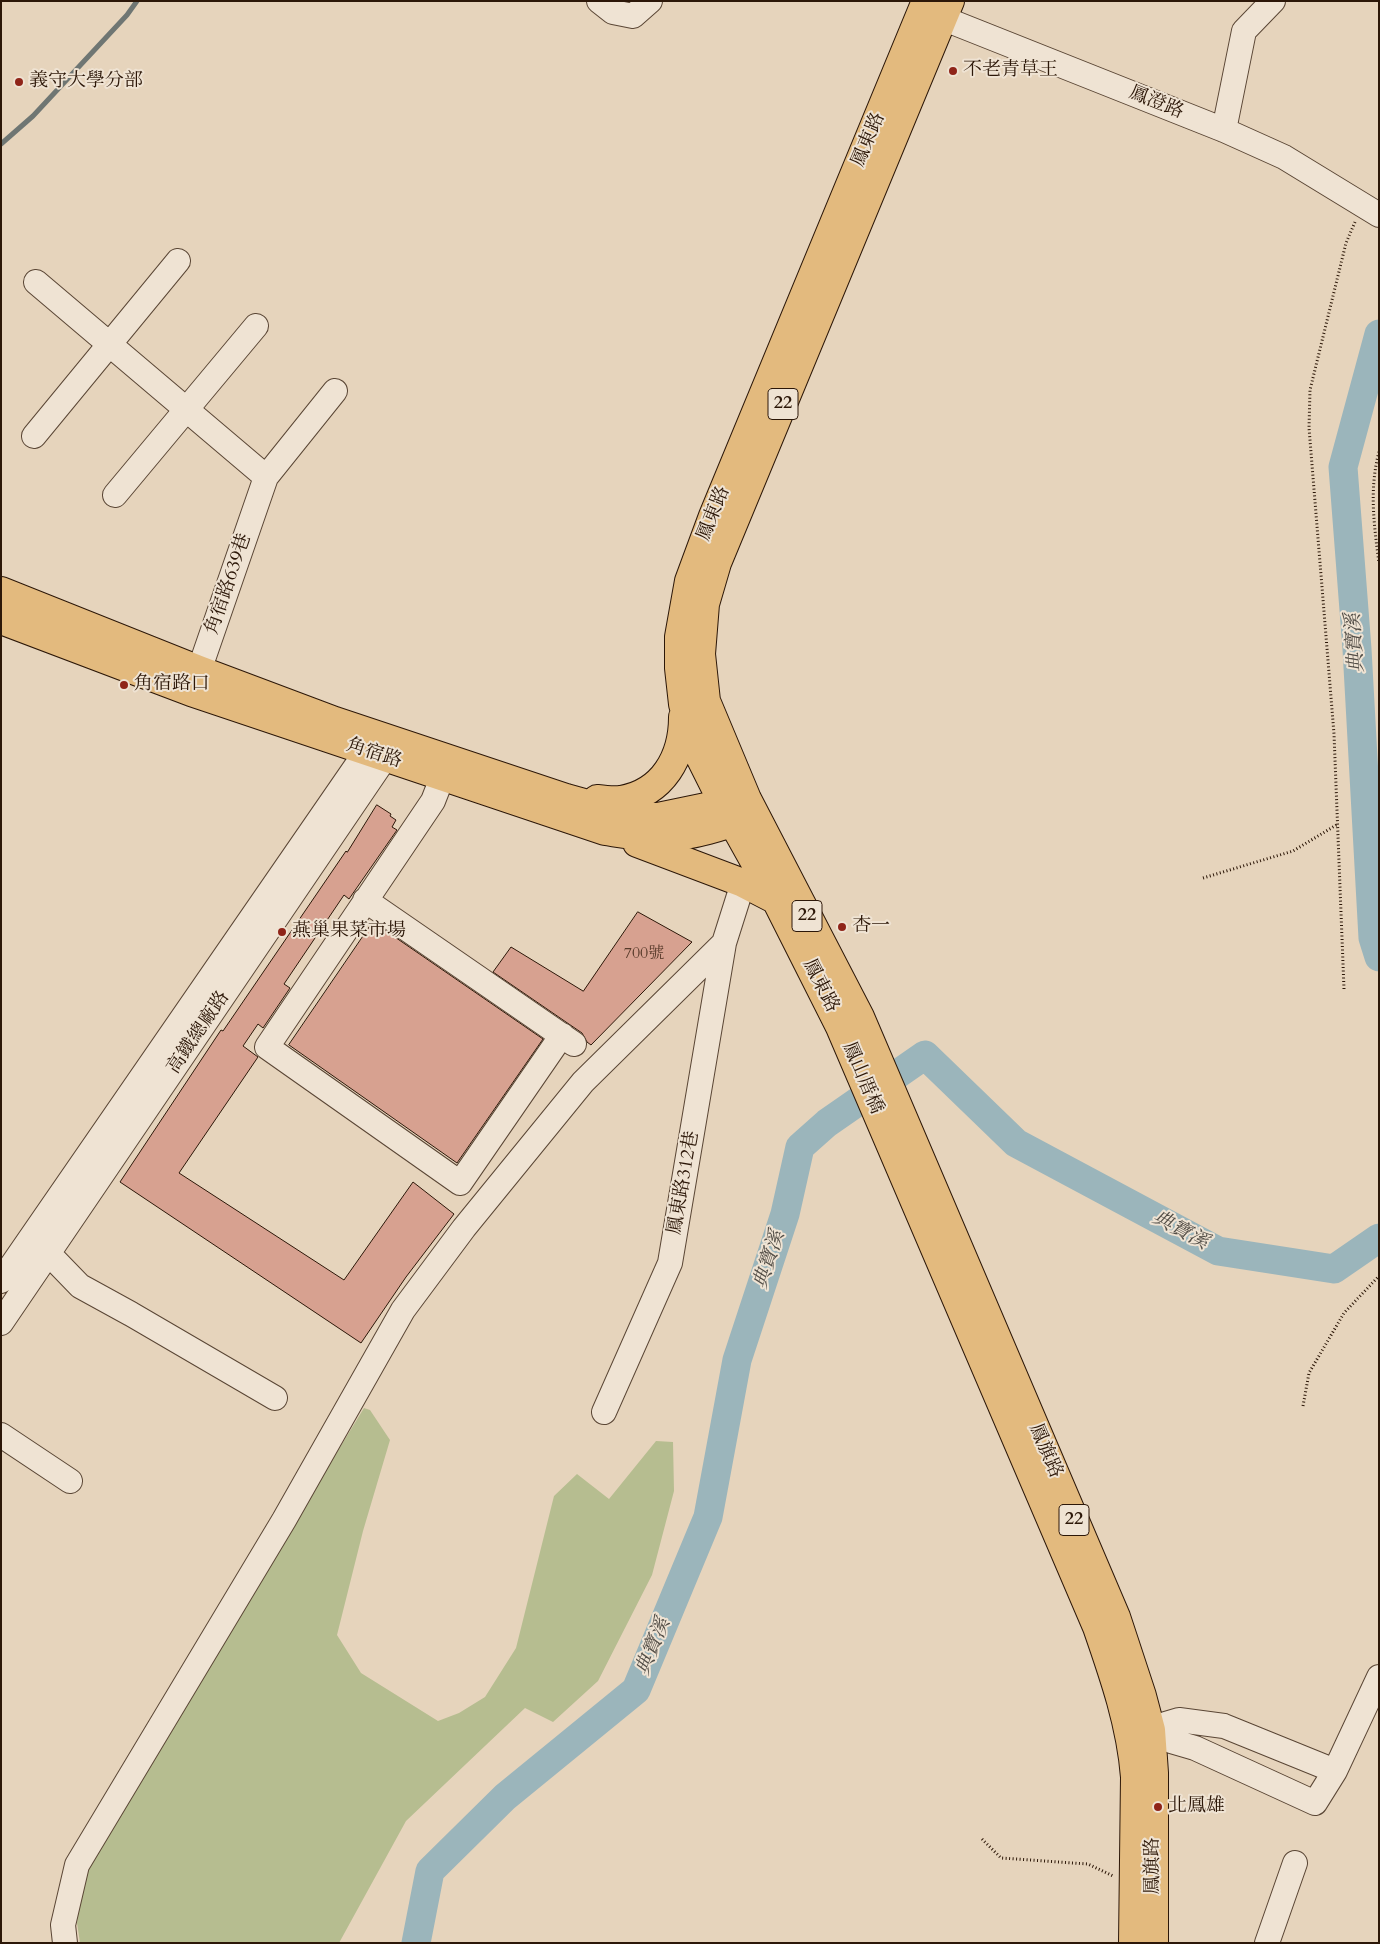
<!DOCTYPE html>
<meta charset="utf-8">
<style>
body{margin:0}
#map{position:relative;width:1380px;height:1944px;overflow:hidden;background:#e6d4bc;font-family:Cardo,serif}
canvas{display:block}
.frame{position:absolute;inset:0;border:2px solid #2c1708;pointer-events:none}
</style>
<div id="map">
<canvas width="1380" height="1944"></canvas>
<div class="frame"></div>
</div>
<script>
const c = document.querySelector('canvas').getContext('2d');
c.lineJoin = 'round';
function fill(path, color) {
  c.fillStyle = color;
  c.fill(path, 'evenodd');
}
function trace(path, color, width, dash) {
  c.strokeStyle = color;
  c.lineWidth = width;
  c.lineCap = dash ? 'butt' : 'round';
  c.setLineDash(dash || []);
  c.stroke(path);
}
function write(font, color, halo, rows, align = 'center') {
  c.font = font + ' Cardo,"Noto Serif TC",serif';
  c.lineWidth = 4;
  c.setLineDash([]);
  c.textBaseline = 'middle';
  c.strokeStyle = halo;
  c.fillStyle = color;
  for (const [text, x, y, turn = 0] of rows) {
    c.save();
    c.translate(x, y);
    c.rotate((+turn || 0) * Math.PI / 180);
    c.textAlign = isNaN(turn) ? turn : align;
    if (halo) c.strokeText(text, 0, 0);
    c.fillText(text, 0, 0);
    c.restore();
  }
}
const green = new Path2D(`
 M364,1408L370,1410L390,1440L363,1531L337,1635L361,1673L438,1721L459,1713L485,1697L516,1648L554,1496L577,1474L609,1499L656,1441L673,1442L674,1491L652,1575L598,1681L553,1722L525,1708L406,1821L339,1943H80L77,1923L82,1873L210,1660Z`);
const stream = new Path2D(`
 M1,144L33,116L127,15L137,1`);
const river = new Path2D(`
 M1379,334L1343,467L1357,649L1373,938L1379,957
 M416,1943L430,1871L505,1797L636,1690L708,1517L737,1360L785,1214L800,1147L827,1123L925,1055L1016,1143L1218,1251L1334,1269L1379,1238`);
const building = new Path2D(`
 M377,805L391,814L390,816L396,820L392,827L397,830L349,899L344,895L284,984L290,988L263,1028L258,1024L243,1046L258,1057L179,1173L344,1280L413,1182L454,1214L406,1277L361,1343L120,1182L221,1030L223,1031L346,851L347,852Z
 M638,912L692,942L591,1045L587,1042L582,1033L493,972L511,947L583,991Z
 M373,922L543,1039L457,1163L289,1045Z`);
const path = new Path2D(`
 M1379,452C1369,489 1374,525 1379,563
 M1203,878L1293,851L1338,824
 M1344,989L1334,734L1309,428L1310,390L1346,243L1355,222
 M1303,1406L1309,1373L1344,1313L1379,1276
 M982,1839L1001,1858L1088,1864L1113,1876`);
const minor = new Path2D(`
 M599,1L613,12L633,16L650,1
 M927,12L1224,130L1284,157L1379,215
 M1224,130L1244,31L1273,1
 M36,282L266,477L193,688
 M34,436L178,261
 M266,477L335,391
 M115,495L256,326
 M449,760L433,801L267,1047L460,1183L562,1035
 M365,900L574,1044
 M38,1246L49,1254L80,1286L131,1314L275,1398
 M1,1281L366,752L373,735
 M1,1323L385,758L392,742
 M604,1412L670,1263L724,943
 M1,1435L70,1481
 M1158,1727L1171,1741L1195,1748L1315,1803L1335,1771
 M1132,1734L1179,1720L1224,1726L1335,1771L1379,1677
 M65,1943L63,1925L77,1865L284,1520L403,1310L464,1228L583,1082L724,943L743,883
 M1267,1943L1295,1863`);
const major = new Path2D(`
 M926,1L713,516L689,581L679,637V668L683,704L694,745L733,823L776,900L840,1027L1097,1627C1114,1676 1131,1725 1135,1777L1133,1943
 M950,1L717,563L705,604L701,654L706,701L747,799L860,1017L1116,1617L1142,1696L1151,1730L1154,1773V1943
 M1,591L199,670L335,721L566,798L609,810L641,817H658L740,800
 M1,620L191,692L605,831C625,834 646,838 666,837C694,836 723,826 749,817
 M597,799C605,800 613,801 621,800C663,793 683,757 683,717
 M637,843L743,883L776,900`);
const markers = [
 [953,71,5,"#8f2418"],
 [19,82,5,"#8f2418"],
 [124,685,5,"#8f2418"],
 [842,927,5,"#8f2418"],
 [282,932,5,"#8f2418"],
 [1158,1807,5,"#8f2418"]
];
const numberNames = [
 ["700號",644,954]
];
const shields = [
 [783,404,30],
 [807,916,30],
 [1074,1520,30]
];
const shieldNames = [
 ["22",783,404],
 ["22",807,916],
 ["22",1074,1520]
];
const poiNames = [
 ["不老青草王",963,71],
 ["義守大學分部",29,82],
 ["角宿路口",134,685],
 ["杏一",852,927],
 ["燕巢果菜市場",292,932],
 ["北鳳雄",1168,1807]
];
const streetNames = [
 ["鳳澄路",1156,103,22],
 ["鳳東路",869,140,-67],
 ["鳳東路",714,514,-68],
 ["角宿路639巷",229,584,-71],
 ["角宿路",374,754,18],
 ["鳳東路",820,986,63],
 ["高鐵總廠路",199,1033,-56],
 ["鳳山厝橋",862,1078,67],
 ["鳳東路312巷",684,1183,-80],
 ["鳳旗路",1045,1451,67],
 ["鳳旗路",1154,1866,-90]
];
const waterNames = [
 ["典寶溪",1356,643,-94],
 ["典寶溪",1180,1231,28],
 ["典寶溪",770,1260,-72],
 ["典寶溪",654,1647,-68]
];
fill(green, '#b6bd90');
trace(stream, '#6f7673', 5);
trace(river, '#9bb5bb', 29);
fill(building, '#d7a190');
trace(building, '#2c1708', 1);
trace(minor, '#5a4635', 26);
trace(major, '#2c1708', 30);
trace(path, '#2c1708', 3, [1, 2.5]);
trace(minor, '#efe3d3', 24);
trace(major, '#e3ba7e', 28);
for (const [x, y, r, color] of markers) {
  const dot = new Path2D();
  dot.arc(x, y, r, 0, 2 * Math.PI);
  c.fillStyle = color;
  c.fill(dot);
  trace(dot, '#efe3d3', 2);
}
write('16px', '#573a2a', null, numberNames);
for (const [x, y, w] of shields) {
  const box = new Path2D();
  box.roundRect(x - w / 2, y - 15.5, w, 31, 4);
  c.fillStyle = '#efe3d3';
  c.fill(box);
  trace(box, '#2c1708', 1);
}
write('bold 18px', '#2c1708', null, shieldNames);
write('19px', '#2c1708', '#efe3d3', poiNames, 'left');
write('19px', '#2c1708', '#efe3d3', streetNames);
write('italic 20px', '#534e47', '#efe3d3', waterNames);
</script>
